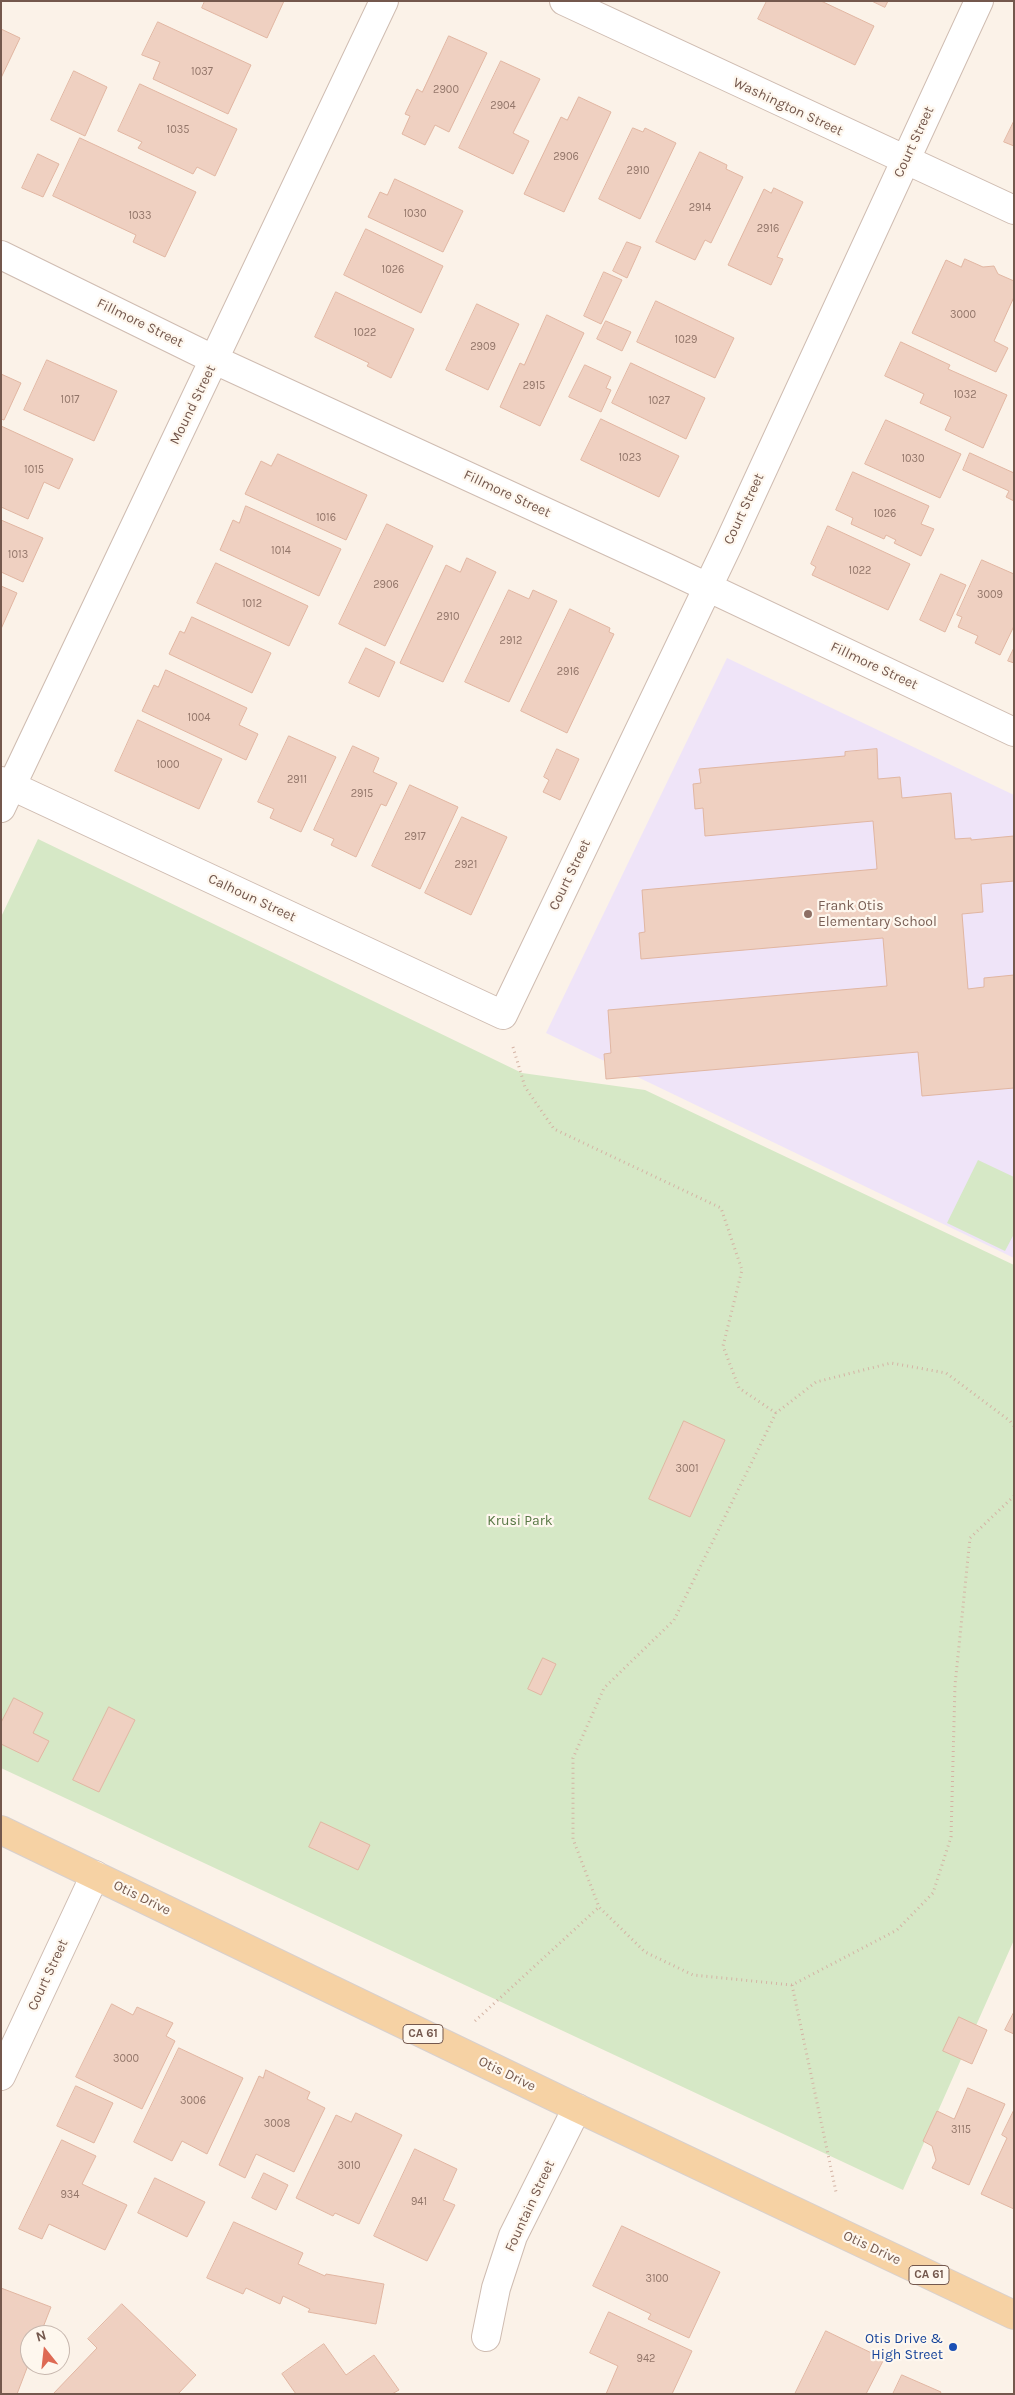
<!DOCTYPE html>
<style>
body{margin:0}
#map{position:relative;width:1015px;height:2395px;overflow:hidden;background:#fbf2e8;font-family:Karla,sans-serif}
canvas{display:block}
.frame{position:absolute;inset:0;border:2px solid #74584d;pointer-events:none}
.north{position:absolute;left:20px;top:2325px;width:50px;height:50px;box-sizing:border-box;background:#fef7ee;border:1px solid #c7b7ae;border-radius:50%;rotate:344deg;font-size:14px;font-weight:700;line-height:20px;text-align:center;color:#74584d}
.north::after{content:'';display:block;margin:auto;width:18px;height:22px;background:#de6a54;clip-path:polygon(50% 0,100% 100%,50% 72%,0 100%)}
</style>
<div id="map">
<canvas width="1015" height="2395"></canvas>
<div class="frame"></div>
<div class="north">N</div>
</div>
<script>
const c = document.querySelector('canvas').getContext('2d');
c.lineJoin = 'round';
function fill(path, color) {
  c.fillStyle = color;
  c.fill(path, 'evenodd');
}
function trace(path, color, width, dash) {
  c.strokeStyle = color;
  c.lineWidth = width;
  c.lineCap = dash ? 'butt' : 'round';
  c.setLineDash(dash || []);
  c.stroke(path);
}
function write(font, color, halo, rows, align = 'center') {
  c.font = font + ' Karla,sans-serif';
  c.lineWidth = 4.5;
  c.setLineDash([]);
  c.textBaseline = 'middle';
  c.strokeStyle = halo;
  c.fillStyle = color;
  for (const [text, x, y, turn = 0] of rows) {
    c.save();
    c.translate(x, y);
    c.rotate((+turn || 0) * Math.PI / 180);
    c.textAlign = isNaN(turn) ? turn : align;
    if (halo) c.strokeText(text, 0, 0);
    c.fillText(text, 0, 0);
    c.restore();
  }
}
const education = new Path2D(`
 M727,658L1014,795V1258L546,1033Z`);
const green = new Path2D(`
 M38,839L522,1073L645,1090L1014,1265V1940L903,2190L1,1768V917Z
 M978,1160L1014,1177V1234L1005,1251L947,1223Z`);
const building = new Path2D(`
 M205,1H284L267,38L202,8Z
 M767,1H821L874,26L855,65L758,19Z
 M872,1H888L885,7Z
 M158,22L251,65L228,114L153,79L160,62L142,55Z
 M1,29L20,38L1,78Z
 M449,36L487,53L449,132L435,125L425,145L402,134L410,116L405,114L417,89L422,92Z
 M501,61L540,79L513,133L529,141L513,174L459,148Z
 M74,71L107,87L85,136L51,120Z
 M140,84L237,129L215,176L197,167L193,174L138,148L142,142L118,131Z
 M579,97L611,112L564,212L524,194L561,117L567,120Z
 M1014,121V146L1004,142Z
 M633,128L643,132L645,128L676,143L640,219L599,199Z
 M80,138L196,192L165,257L133,242L136,235L53,196Z
 M700,152L727,165L726,169L743,177L711,243L705,240L695,260L656,242Z
 M38,154L59,164L43,197L22,188Z
 M395,179L463,211L443,252L368,217L380,192L387,195Z
 M774,188L803,202L777,257L783,259L771,285L728,265L764,189L771,193Z
 M366,229L443,266L421,313L344,275Z
 M627,242L641,247L627,278L613,271Z
 M965,259L983,267L994,266L998,274L1014,281V297L994,341L1008,348L996,372L912,333L946,260L961,267Z
 M604,272L622,280L601,324L584,316Z
 M336,292L414,329L391,378L367,366L369,363L315,337Z
 M656,301L734,338L715,378L637,342Z
 M477,304L519,324L488,390L446,370Z
 M547,315L584,333L540,426L500,407L520,363L524,365Z
 M606,321L631,332L622,351L597,339Z
 M901,342L950,365L948,369L1007,395L983,448L945,430L951,417L920,403L924,394L885,376Z
 M47,360L117,391L94,441L24,410Z
 M631,363L705,398L686,439L612,403Z
 M585,365L611,377L606,388L611,390L601,412L569,397Z
 M1,374L21,383L4,420L1,419Z
 M601,419L679,456L659,497L581,460Z
 M886,420L961,454L940,498L865,464Z
 M1,426L73,459L59,489L44,482L28,519L1,507Z
 M970,453L1014,473V501L1006,497L1009,491L963,470Z
 M278,454L367,495L346,540L245,494L261,461L271,466Z
 M853,472L929,506L921,524L934,529L921,556L894,543L896,540L886,535L884,539L851,524L853,518L836,510Z
 M246,506L341,549L319,596L220,550L233,520L239,523Z
 M1,520L43,538L23,582L1,572Z
 M387,524L433,546L385,646L339,624Z
 M828,526L910,564L888,610L812,575L816,567L811,564Z
 M467,558L496,572L443,682L400,663L446,565L460,572Z
 M982,560L1014,574V626L1000,655L975,643L978,636L958,627L962,617L957,615Z
 M216,563L308,606L289,646L197,603Z
 M941,574L966,585L945,632L920,620Z
 M1,586L17,593L1,629Z
 M509,590L529,599L533,590L557,601L509,702L465,682Z
 M570,609L610,628L609,632L614,634L567,733L521,711Z
 M192,617L271,653L252,693L169,654L180,631L184,633Z
 M366,648L395,662L379,697L349,683Z
 M1014,648V663L1008,661Z
 M166,670L247,708L239,725L258,734L246,760L142,711L154,685L158,687Z
 M138,720L222,759L199,809L115,771Z
 M289,736L336,757L301,832L270,818L274,809L258,802Z
 M353,746L379,758L373,772L397,783L386,806L381,804L356,857L331,845L334,839L314,830Z
 M557,749L579,759L560,800L543,792L549,780L544,777Z
 M877,749L878,779L900,777L902,798L951,793L955,839L971,838V840L1014,836V881L981,884L983,912L962,914L968,989L984,987V978L1014,975V1088L922,1096L918,1052L606,1079L604,1054L611,1053L608,1010L887,986L883,938L641,959L639,933L645,932L642,890L877,869L873,821L705,836L703,808L695,809L693,784L701,783L699,769L845,756V752Z
 M410,785L458,807L420,889L372,866Z
 M462,817L507,837L471,915L425,893Z
 M684,1421L725,1440L690,1517L649,1499Z
 M543,1658L556,1664L541,1695L528,1689Z
 M14,1698L43,1713L33,1733L49,1741L38,1762L1,1744V1723Z
 M109,1707L135,1720L99,1792L73,1780Z
 M321,1822L370,1845L358,1870L309,1847Z
 M112,2004L133,2015L137,2007L173,2023L166,2036L175,2041L142,2109L76,2077Z
 M1014,2012V2034L1005,2030Z
 M959,2017L987,2030L972,2064L943,2051Z
 M179,2048L243,2078L207,2154L182,2141L172,2161L134,2142Z
 M266,2070L310,2092L307,2099L325,2108L294,2172L256,2154L245,2178L219,2165L259,2076L263,2078Z
 M76,2086L113,2103L94,2143L57,2126Z
 M968,2088L1005,2104L969,2185L932,2168L936,2160L932,2146L923,2141L937,2111L954,2119Z
 M1014,2110V2209L981,2194L1007,2138L1002,2135Z
 M356,2113L402,2135L359,2224L335,2213L333,2216L296,2198L336,2115L351,2122Z
 M62,2140L96,2156L82,2184L127,2205L105,2250L49,2224L42,2239L19,2229Z
 M415,2149L457,2169L443,2200L455,2205L427,2261L374,2236Z
 M264,2173L288,2185L276,2210L252,2198Z
 M155,2178L205,2202L187,2237L138,2213Z
 M234,2222L303,2253L298,2264L325,2276L326,2274L384,2284L376,2324L308,2312L310,2309L283,2296L280,2304L246,2288L243,2294L207,2278Z
 M622,2226L720,2272L689,2338L648,2319L651,2314L593,2286Z
 M1,2288L51,2307L40,2335H30V2360L17,2394H1Z
 M122,2304L196,2375L178,2394H53L97,2348L88,2339Z
 M609,2312L692,2351L672,2394H606L618,2366L590,2353Z
 M826,2331L884,2359L866,2394H795Z
 M324,2344L346,2375L374,2355L399,2390L392,2394H296L282,2374Z
 M902,2375L941,2392L940,2394H893Z`);
const path = new Path2D(`
 M513,1047L525,1087L554,1129L721,1208L742,1270L723,1346L739,1388L776,1413
 M1014,1426L1010,1421L946,1373L891,1363L816,1382L776,1413L674,1620L604,1688L573,1758V1839L599,1907L645,1952L693,1975L792,1985L897,1930L933,1893L951,1837L955,1685L970,1538L1014,1496
 M792,1985L836,2192
 M475,2021L599,1907`);
const minor = new Path2D(`
 M564,1L1014,210
 M1,255L215,360L665,567L1014,732
 M1,781L503,1015L728,545L979,1
 M1,808L384,1
 M1,2076L95,1875
 M486,2337L496,2288L513,2236L577,2108`);
const major = new Path2D(`
 M1,1830L577,2108L1014,2315`);
const markers = [
 [808,914,5,"#8d6e63"],
 [953,2347,5,"#1a4fb4"]
];
const numberNames = [
 ["1037",202,72],
 ["2900",446,90],
 ["2904",503,106],
 ["1035",178,130],
 ["2906",566,157],
 ["2910",638,171],
 ["2914",700,208],
 ["1030",415,214],
 ["1033",140,216],
 ["2916",768,229],
 ["1026",393,270],
 ["3000",963,315],
 ["1022",365,333],
 ["1029",686,340],
 ["2909",483,347],
 ["2915",534,386],
 ["1032",965,395],
 ["1017",70,400],
 ["1027",659,401],
 ["1023",630,458],
 ["1030",913,459],
 ["1015",34,470],
 ["1026",885,514],
 ["1016",326,518],
 ["1014",281,551],
 ["1013",18,555],
 ["1022",860,571],
 ["2906",386,585],
 ["3009",990,595],
 ["1012",252,604],
 ["2910",448,617],
 ["2912",511,641],
 ["2916",568,672],
 ["1004",199,718],
 ["1000",168,765],
 ["2911",297,780],
 ["2915",362,794],
 ["2917",415,837],
 ["2921",466,865],
 ["3001",687,1469],
 ["3000",126,2059],
 ["3006",193,2101],
 ["3008",277,2124],
 ["3115",961,2130],
 ["3010",349,2166],
 ["934",70,2195],
 ["941",419,2202],
 ["3100",657,2279],
 ["942",646,2359]
];
const shields = [
 [423,2034,40],
 [929,2275,40]
];
const shieldNames = [
 ["CA 61",423,2034],
 ["CA 61",929,2275]
];
const streetNames = [
 ["Washington Street",788,107,25],
 ["Court Street",914,142,-65],
 ["Fillmore Street",140,323,26],
 ["Mound Street",193,405,-64],
 ["Fillmore Street",507,494,25],
 ["Court Street",744,509,-65],
 ["Fillmore Street",874,666,25],
 ["Court Street",570,875,-64],
 ["Calhoun Street",252,898,25],
 ["Otis Drive",142,1898,26],
 ["Court Street",48,1975,-65],
 ["Otis Drive",507,2074,26],
 ["Fountain Street",530,2206,-65],
 ["Otis Drive",872,2248,25]
];
const educationNames = [
 ["Frank Otis",818,906],
 ["Elementary School",818,922]
];
const parkNames = [
 ["Krusi Park",520,1521]
];
const transitNames = [
 ["Otis Drive &",943,2339],
 ["High Street",943,2355]
];
fill(education, '#efe4f8');
fill(green, '#d6e8c6');
fill(building, '#efd0c1');
trace(building, '#e1b6a2', 1);
trace(minor, '#cfbcb1', 30);
trace(major, '#d8d0cd', 30);
trace(path, '#d4b3a4', 3, [1, 4]);
trace(minor, '#fff', 28);
trace(major, '#f6d2a4', 28);
for (const [x, y, r, color] of markers) {
  const dot = new Path2D();
  dot.arc(x, y, r, 0, 2 * Math.PI);
  c.fillStyle = color;
  c.fill(dot);
  trace(dot, '#fef7ee', 2);
}
write('11px', '#93766a', null, numberNames);
for (const [x, y, w] of shields) {
  const box = new Path2D();
  box.roundRect(x - w / 2, y - 9.5, w, 19, 4);
  c.fillStyle = '#fef7ee';
  c.fill(box);
  trace(box, '#74584d', 1);
}
write('bold 12px', '#74584d', null, shieldNames);
write('14px', '#74584d', '#fef7ee', streetNames);
write('14px', '#785e54', '#fef7ee', educationNames, 'left');
write('14px', '#587845', '#fef7ee', parkNames);
write('14px', '#164399', '#fef7ee', transitNames, 'right');
</script>
